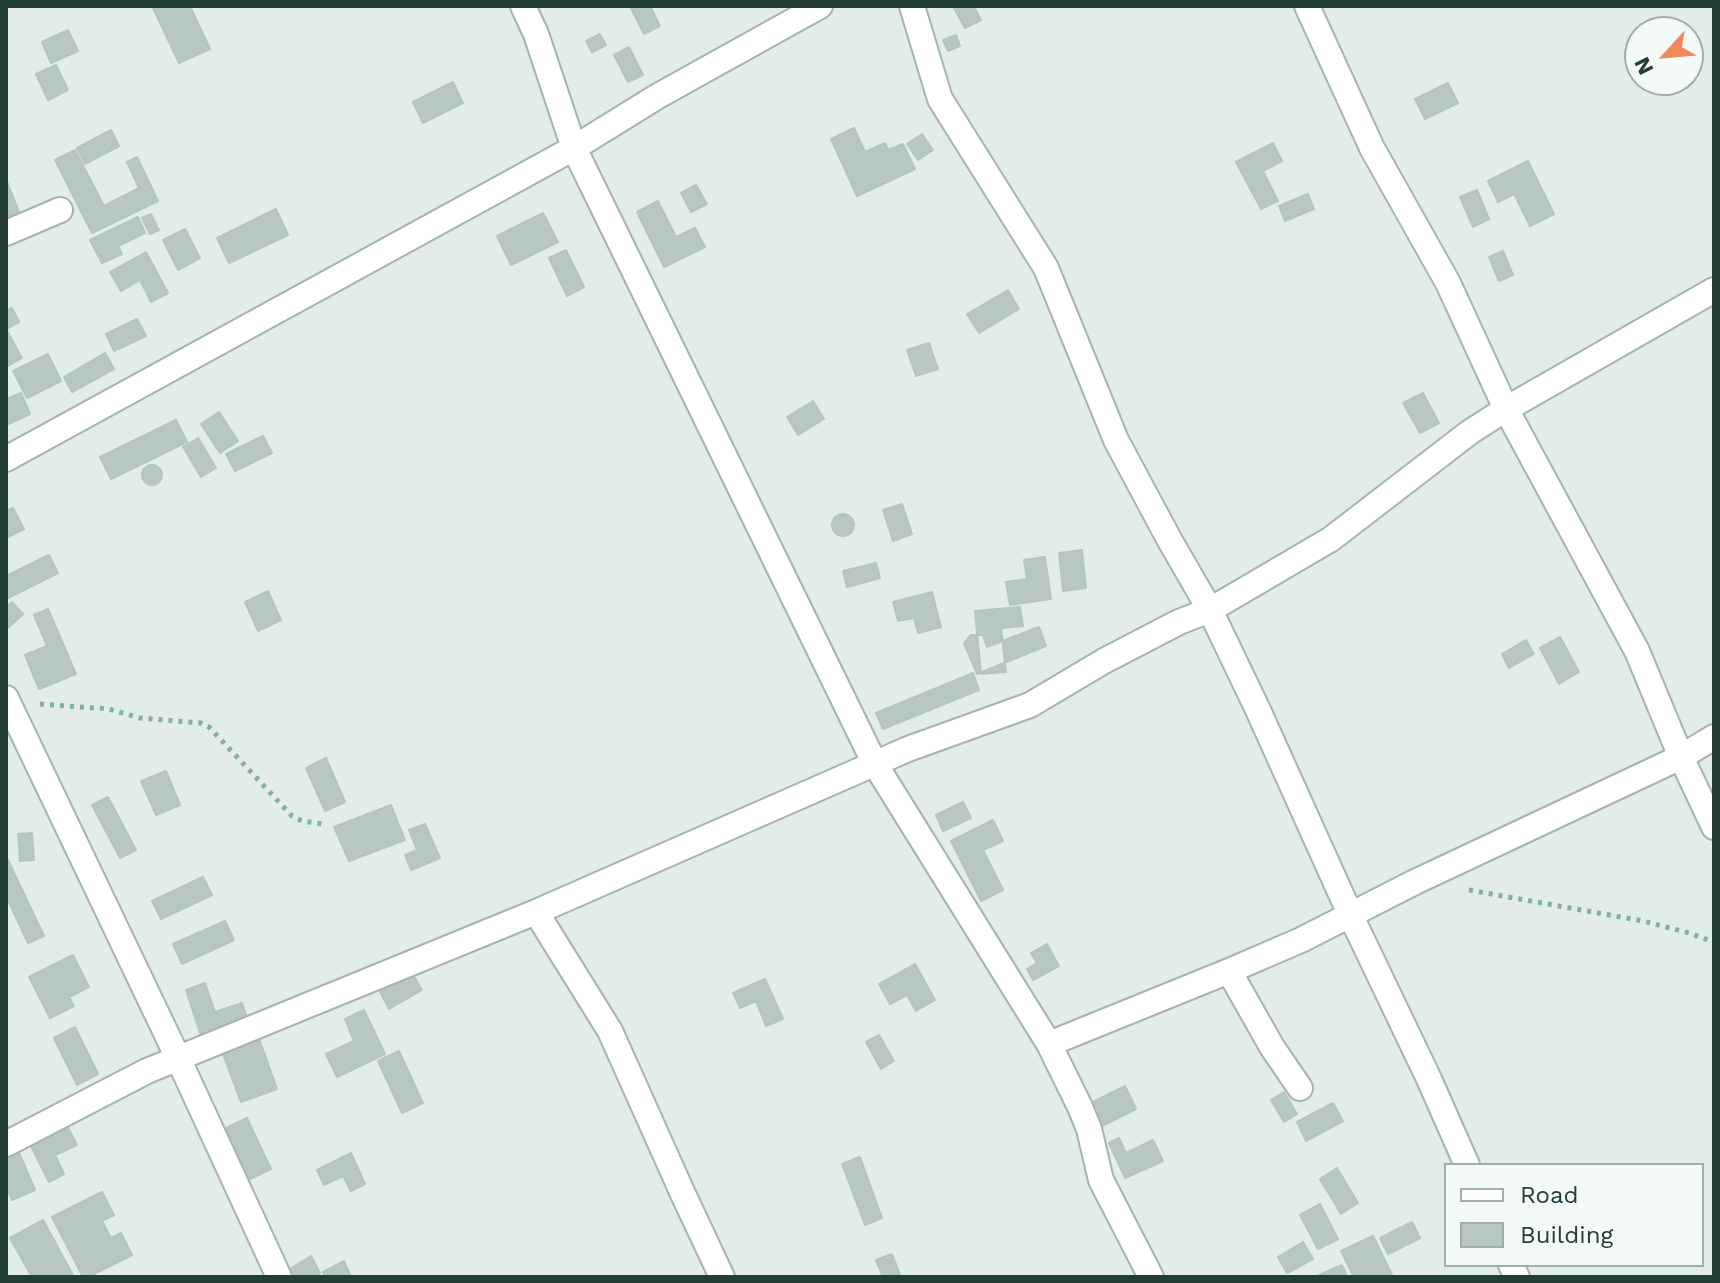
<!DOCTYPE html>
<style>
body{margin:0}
#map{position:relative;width:1720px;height:1283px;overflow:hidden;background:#e2ece8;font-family:"Work Sans",sans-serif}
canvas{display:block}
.frame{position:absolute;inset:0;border:8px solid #233d37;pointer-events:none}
.legend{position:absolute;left:1444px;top:1163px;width:260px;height:104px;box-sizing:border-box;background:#f3f9f6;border:2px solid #a0aeaa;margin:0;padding:10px 14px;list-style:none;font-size:24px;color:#233d37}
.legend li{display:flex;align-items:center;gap:16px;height:40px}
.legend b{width:40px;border:2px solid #a0aeaa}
.north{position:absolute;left:1624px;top:16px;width:80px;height:80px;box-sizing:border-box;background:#f3f9f6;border:2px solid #a0aeaa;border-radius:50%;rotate:244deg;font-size:22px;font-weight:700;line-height:32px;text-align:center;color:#233d37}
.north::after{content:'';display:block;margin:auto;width:28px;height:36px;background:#ee8a5e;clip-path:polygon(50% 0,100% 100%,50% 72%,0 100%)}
</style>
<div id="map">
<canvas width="1720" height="1283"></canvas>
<div class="frame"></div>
<ul class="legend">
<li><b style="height:10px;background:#fff"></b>Road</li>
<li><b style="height:22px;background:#b8c7c1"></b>Building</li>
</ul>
<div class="north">N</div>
</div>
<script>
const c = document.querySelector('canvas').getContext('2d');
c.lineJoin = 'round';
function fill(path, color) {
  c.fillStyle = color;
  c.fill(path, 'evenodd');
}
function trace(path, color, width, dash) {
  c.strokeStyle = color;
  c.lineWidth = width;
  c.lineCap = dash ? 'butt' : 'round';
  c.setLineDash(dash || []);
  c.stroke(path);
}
const building = new Path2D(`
 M152,6H190L210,49L179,63Z
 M630,6H650L660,26L644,34Z
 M953,6H975L974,7L981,20L965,28Z
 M68,30L78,51L51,63L42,42Z
 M600,34L606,45L592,52L586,41Z
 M956,35L960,46L948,51L943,40Z
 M629,47L643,75L628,82L614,55Z
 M56,65L68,90L48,100L36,74Z
 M453,82L463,103L423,123L413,102Z
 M1448,83L1458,103L1425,119L1415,99Z
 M854,128L865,152L885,143L888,150L903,144L915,169L857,196L831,139Z
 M111,130L119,146L85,164L77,148Z
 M922,134L933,150L918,160L907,144Z
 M1273,143L1282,161L1263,171L1278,201L1261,209L1236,162Z
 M75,150L104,206L139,188L127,162L137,157L158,201L92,233L55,160Z
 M1528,161L1554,214L1530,226L1514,194L1498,202L1488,181Z
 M6,179L21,217L6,223Z
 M696,185L707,204L691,212L681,193Z
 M1477,190L1489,219L1473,227L1460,197Z
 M1308,194L1314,209L1285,221L1279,206Z
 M658,201L676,237L695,228L705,247L664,267L637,212Z
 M276,209L288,235L229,263L217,238Z
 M543,213L558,242L511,265L497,236Z
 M151,214L159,230L150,234L142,218Z
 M138,217L145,233L118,246L122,254L102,263L90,240Z
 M185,229L200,258L178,270L163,240Z
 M566,250L584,287L567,296L549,258Z
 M1503,251L1513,275L1499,281L1489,257Z
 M146,252L168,293L151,302L140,280L121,291L110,272Z
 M1008,290L1019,309L979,333L967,314Z
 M12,308L19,322L6,329L22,358L8,366L6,362V311Z
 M137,319L146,336L114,351L106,334Z
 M929,343L938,369L916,376L907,350Z
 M105,353L114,369L72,392L64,377Z
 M48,354L61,381L27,398L13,371Z
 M21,393L30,414L6,425V399Z
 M1423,393L1439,423L1420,433L1403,403Z
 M813,401L824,419L798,435L787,417Z
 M219,412L238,441L220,453L201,424Z
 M176,420L187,442L111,479L100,457Z
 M263,436L272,453L235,471L226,454Z
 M198,438L216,468L201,477L183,447Z
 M142 475a10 10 0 1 1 20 0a10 10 0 1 1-20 0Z
 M902,504L912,534L893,541L883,510Z
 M13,508L24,529L6,538V511Z
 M832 525a11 11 0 1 1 22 0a11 11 0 1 1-22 0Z
 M1082,550L1086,588L1063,591L1059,553Z
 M49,555L58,573L6,599V576Z
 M1045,557L1051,599L1010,605L1006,582L1027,579L1024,560Z
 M876,563L880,578L847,587L843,571Z
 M268,591L281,620L258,631L245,602Z
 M932,592L941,627L918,633L914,618L898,621L893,602Z
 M12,602L23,614L8,628L6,626V607Z
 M1020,607L1023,626L1001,628L1006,672L981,674L975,611Z
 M48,609L76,674L39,689L25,655L47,646L34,615Z
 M1039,627L1046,646L977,674L964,643L971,635H983L987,647Z
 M1560,637L1579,672L1559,684L1540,648Z
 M1526,640L1534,654L1509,668L1502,654Z
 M973,673L979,690L883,729L876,713Z
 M326,758L345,802L325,811L306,768Z
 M166,771L180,805L156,815L141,781Z
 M108,797L136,850L120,858L92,805Z
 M963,802L971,818L943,831L936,815Z
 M391,805L405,840L349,861L334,827Z
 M993,820L1003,841L983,850L1003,890L981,901L951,841Z
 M425,824L440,858L411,870L405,855L417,850L409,830Z
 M32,833L34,860L20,861L18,834Z
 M6,856L44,936L28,943L6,896Z
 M203,877L212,895L161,919L152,901Z
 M225,921L234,940L182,964L173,944Z
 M1047,944L1059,966L1033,980L1027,969L1037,963L1031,953Z
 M73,955L89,987L69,997L74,1006L50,1018L29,977Z
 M915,964L935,1000L916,1011L907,995L890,1004L879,984Z
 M412,973L422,990L389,1009L380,992Z
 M765,979L783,1019L766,1026L756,1001L740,1008L733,993Z
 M205,983L215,1012L242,1003L249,1024L202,1039L186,990Z
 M364,1010L385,1054L337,1077L326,1054L354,1041L345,1019Z
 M75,1027L98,1074L77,1085L54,1038Z
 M255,1027L277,1089L241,1102L218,1041Z
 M879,1035L894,1061L881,1069L866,1042Z
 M399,1051L423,1103L402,1113L378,1061Z
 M1125,1086L1136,1109L1100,1127L1089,1104Z
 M1284,1092L1297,1114L1284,1122L1271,1100Z
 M1333,1103L1343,1121L1306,1141L1297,1122Z
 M247,1118L271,1169L250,1179L226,1128Z
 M68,1128L77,1145L55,1155L64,1174L49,1182L31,1146Z
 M1119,1138L1126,1153L1153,1140L1163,1161L1125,1178L1109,1143Z
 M18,1150L35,1190L12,1200L6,1186V1155Z
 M351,1153L365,1184L351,1191L343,1176L324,1185L317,1170Z
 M860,1157L882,1218L865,1225L842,1164Z
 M1337,1168L1358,1203L1341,1214L1320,1179Z
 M102,1192L114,1215L102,1221L111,1238L121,1233L132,1255L88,1277H83L52,1217Z
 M1320,1204L1338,1239L1318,1249L1300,1215Z
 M43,1220L74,1277H32L10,1238Z
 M1412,1222L1420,1238L1388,1254L1380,1238Z
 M1373,1236L1393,1277H1354L1341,1251Z
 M1303,1242L1313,1259L1287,1273L1278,1257Z
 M892,1254L901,1277H883L876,1260Z
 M311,1256L320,1273L314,1277H292L288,1270Z
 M344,1261L351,1277H325L323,1272Z
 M1342,1265L1347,1277H1317V1276Z`);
const path = new Path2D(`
 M40,704L109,709L140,718L201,723L209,727L292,816L302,821L323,824
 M1469,890L1643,921L1689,933L1714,942`);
const street = new Path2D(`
 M523,6L536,34L574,148L875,764L1049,1044L1080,1107L1089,1129L1101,1180L1151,1277
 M912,6L940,99L1046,268L1116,440L1169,539L1210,610L1258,710L1350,914L1429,1079L1467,1165
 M1307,6L1372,148L1448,283L1506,409L1637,651L1681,757L1714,827
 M6,233L60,210
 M6,459L574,148L658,96L820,6
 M6,698L178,1058L279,1277
 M536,912L610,1031L683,1194L722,1277
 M1229,971L1272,1047L1300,1088
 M1049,1044L1229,971L1301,940L1415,882L1681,757L1714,737
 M6,1144L147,1071L536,912L908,749L1030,705L1104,661L1179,622L1210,610L1331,539L1470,432L1506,409L1714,290
 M1511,1265L1517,1277`);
fill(building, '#b8c7c1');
trace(building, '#b5c5bf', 2);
trace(street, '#a5b4af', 28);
trace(path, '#83afa4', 5, [4, 6]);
trace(street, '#fff', 24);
</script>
